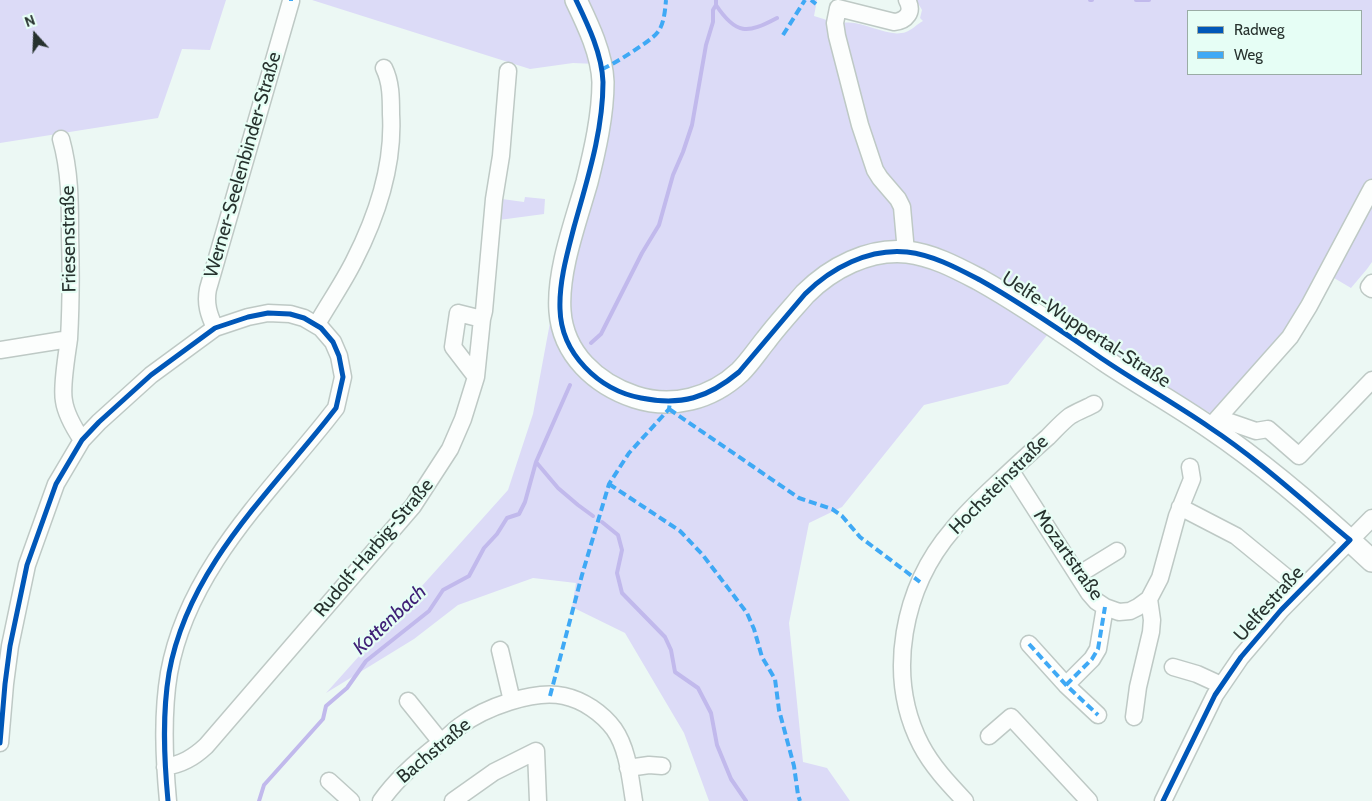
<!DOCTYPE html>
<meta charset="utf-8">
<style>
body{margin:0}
#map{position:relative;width:1372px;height:801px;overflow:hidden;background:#ecf8f4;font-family:Cabin,sans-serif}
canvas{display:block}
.legend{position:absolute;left:1187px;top:10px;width:175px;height:65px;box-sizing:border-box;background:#e6fef5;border:1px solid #9aaca5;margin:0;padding:6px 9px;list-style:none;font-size:15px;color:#27322e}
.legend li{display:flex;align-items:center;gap:10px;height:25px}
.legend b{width:25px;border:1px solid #9aaca5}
.north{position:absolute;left:10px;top:10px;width:50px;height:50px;-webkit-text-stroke:4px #e6fef5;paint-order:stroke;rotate:340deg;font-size:14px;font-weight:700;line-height:20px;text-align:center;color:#27322e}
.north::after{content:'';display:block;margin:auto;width:18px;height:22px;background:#27322e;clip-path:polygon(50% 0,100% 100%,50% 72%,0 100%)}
</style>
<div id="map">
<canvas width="1372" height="801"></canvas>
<ul class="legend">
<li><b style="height:6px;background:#0057b8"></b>Radweg</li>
<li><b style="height:6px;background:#3fa9f5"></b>Weg</li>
</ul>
<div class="north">N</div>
</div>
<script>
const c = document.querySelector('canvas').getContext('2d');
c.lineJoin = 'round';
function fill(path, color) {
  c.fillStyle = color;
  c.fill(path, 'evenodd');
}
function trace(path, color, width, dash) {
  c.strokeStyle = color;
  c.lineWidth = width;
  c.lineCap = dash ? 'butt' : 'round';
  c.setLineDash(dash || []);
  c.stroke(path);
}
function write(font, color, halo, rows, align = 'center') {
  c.font = font + ' Cabin,sans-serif';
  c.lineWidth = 4.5;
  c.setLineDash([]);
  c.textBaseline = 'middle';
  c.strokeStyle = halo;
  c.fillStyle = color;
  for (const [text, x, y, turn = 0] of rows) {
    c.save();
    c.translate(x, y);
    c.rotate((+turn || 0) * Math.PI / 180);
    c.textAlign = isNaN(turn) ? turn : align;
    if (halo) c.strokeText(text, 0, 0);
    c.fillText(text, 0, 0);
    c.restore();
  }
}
const green = new Path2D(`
 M0,0H226L210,50L182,49L158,118L0,143Z
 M312,0H571L596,64L573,63L530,69Z
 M580,0H817L814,16L830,21L892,196L898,238L889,245L866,247L734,366L712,382L693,389L654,393L610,376L583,350L568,322L567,276L603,131Z
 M916,0H1372V180L1284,340L1212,414L917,245L911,237L878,167L839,24C861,17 885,39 906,32C912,30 917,24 923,21L920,18L922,10ZM1188,11H1361V74H1188Z
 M1372,196V262L1367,269L1351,288L1329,275Z
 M525,197L545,199L544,214L499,220L502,199L524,202Z
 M883,258L942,267L1048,334L1008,384L924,405L842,507L809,523L789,623L803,762L827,768L850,801H709L684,733L625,633L572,607L576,583L533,578L458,605L414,639L326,693L508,490L533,414L552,312L585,373L691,404L824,283Z`);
const stream = new Path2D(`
 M1090,0H1092
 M1136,0H1149
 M716,5C736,35 747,34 777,18
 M591,343L601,334L642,253L659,225L673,175L683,152L692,125L706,45L713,22V10L716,5V0
 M570,385L536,462L558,488L578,505L593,516
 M602,522L618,535L622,550L617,573L622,593L665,637L671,650L675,672L698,688L711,713L717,745L731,779L746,801
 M259,801L264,785L323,719L326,706L347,688L366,661L429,611L443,590L469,576L484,548L497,534L507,518L519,514L525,502L536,462`);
const minor = new Path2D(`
 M61,139C70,171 70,202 70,235C71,270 71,304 69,339
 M906,252L902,207L898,199L880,178L875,170L860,125L837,36L835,23L838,8L894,22C906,21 914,12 907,0
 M1372,283L1369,287L1372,289
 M317,324C329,303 343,283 354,261C377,216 394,164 391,114C391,98 391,82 384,68
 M215,328C209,315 205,304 208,289L291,1
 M0,350L69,339C67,354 61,387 64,401C66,415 74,428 82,440
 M476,377L482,319
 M1213,423L1230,422L1256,431L1268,429L1299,456L1372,380
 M1210,427L1290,337L1309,306L1372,188
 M1011,471L1089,593L1096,601L1105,607L1119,612L1130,611L1138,607L1149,599L1160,578L1177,516L1192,479L1190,467
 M1180,507L1236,536L1286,577L1300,591
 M1078,575L1117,551
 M1029,644L1066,685L1098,715
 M500,650L512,701
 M1173,667L1197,674L1221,685
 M1066,685L1092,659L1098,649L1105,607
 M408,701L441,742
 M1134,717L1138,687L1151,632L1152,620L1149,599
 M989,736L1011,717L1089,801
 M0,743L5,684L10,646L27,565L56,484L82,440L99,422L151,375L215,328L248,317L268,313L290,314L304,318L321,328L333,342L339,356L343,377L336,408L325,422C264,498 187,572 169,673C162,715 164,758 168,801
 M165,767C182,764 193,758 206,746L413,506L450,449L463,419L476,377L453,347L458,313L482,319L484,311L494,199L501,156L508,71
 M628,768L649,765L662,766
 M329,781L351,801
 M381,801C397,778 418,760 440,743C447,738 453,731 460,726C484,708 534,689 564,696C583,700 602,713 614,729C628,749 630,777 634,801
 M453,801L494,772L536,751L538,801
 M965,801C948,783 932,766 921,745C885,675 903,587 953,529C968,510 986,494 1003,478C1018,464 1033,450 1048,437C1055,430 1062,422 1070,416C1078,411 1087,408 1094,404
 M1163,801L1215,695L1241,657L1281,610L1372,518`);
const major = new Path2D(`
 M576,0C588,25 602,54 603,82C603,115 595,150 587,182C576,221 557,271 560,311C563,354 596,384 635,397C672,409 711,399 740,372C750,362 757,351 766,340C778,324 792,309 805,294C831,268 869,248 907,252C933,255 957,268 980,280C1023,304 1063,332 1104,360C1138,383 1174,403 1209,427C1267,466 1321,513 1372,561`);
const quiet = new Path2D(`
 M811,0L816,4
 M291,1V0
 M783,35L805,0
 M602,69C611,66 651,41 657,33C664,25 665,11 666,0
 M669,409L799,498L832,509L842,516L860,537L920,582
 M609,484L680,531L702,554L747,613L754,629L762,657L775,679L779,710L794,766L798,795L800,801
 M1029,644L1066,685L1098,715
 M1066,685L1092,659L1098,649L1105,607
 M550,696L582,575L609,484L629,453L669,409L670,402`);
const cycleway = new Path2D(`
 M576,0C588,25 602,54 603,82C603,132 587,180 574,227C567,254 559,282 560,309C561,354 599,390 641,398C681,406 708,398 739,372L805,294C831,268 869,248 907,252C933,255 957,268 980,280C1023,304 1063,332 1104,360C1138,383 1174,403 1209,427C1259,460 1303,501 1350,540L1281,610L1241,657L1215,695L1163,801
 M0,743L5,684L10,646L27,565L56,484L82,440L99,422L151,375L215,328L248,317L268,313L290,314L304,318L321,328L333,342L339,356L343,377L336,408L325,422C264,498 187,572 169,673C162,715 164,758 168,801`);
const streetNames = [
 ["Werner-Seelenbinder-Straße",243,165,-74],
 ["Friesenstraße",69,239,-91],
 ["Uelfe-Wuppertal-Straße",1086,330,33],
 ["Hochsteinstraße",999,485,-45],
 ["Rudolf-Harbig-Straße",374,548,-50],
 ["Mozartstraße",1068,555,55],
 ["Uelfestraße",1269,604,-48],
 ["Bachstraße",434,751,-40]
];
const waterNames = [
 ["Kottenbach",390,620,-43]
];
fill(green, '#dcdbf7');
trace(stream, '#c1b9ec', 4);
trace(minor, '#bec9c5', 19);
trace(major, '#bec9c5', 24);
trace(minor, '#fcfefd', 16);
trace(major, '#fcfefd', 21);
trace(quiet, '#3fa9f5', 4, [8, 4]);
trace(cycleway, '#0057b8', 5);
write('19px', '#27322e', '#e6fef5', streetNames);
write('italic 20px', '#3f2076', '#e6fef5', waterNames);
</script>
